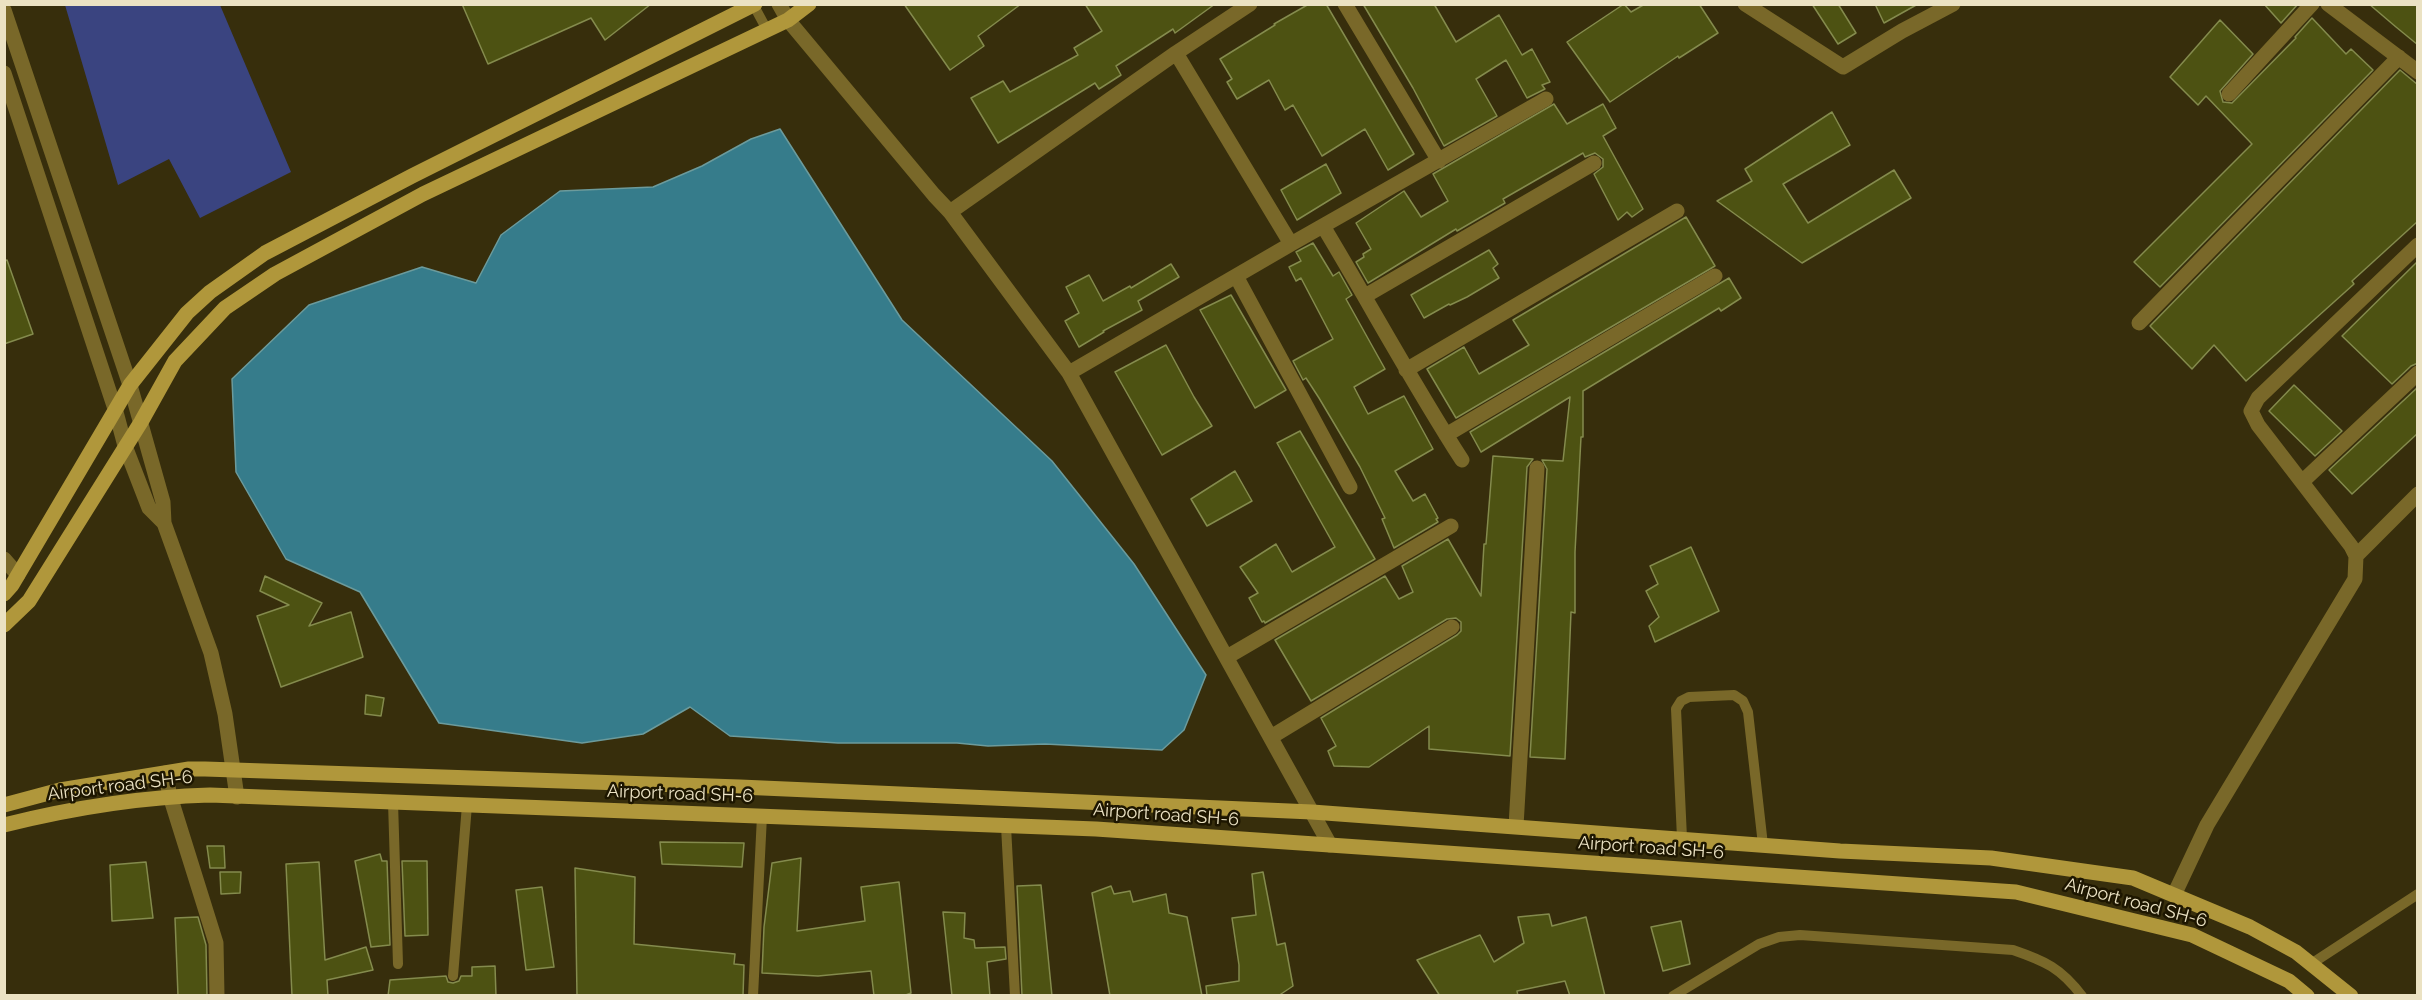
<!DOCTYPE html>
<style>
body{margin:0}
#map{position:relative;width:2422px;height:1000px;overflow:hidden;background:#372e0c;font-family:Raleway,sans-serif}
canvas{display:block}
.frame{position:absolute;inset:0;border:6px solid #ebe2c3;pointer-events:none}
</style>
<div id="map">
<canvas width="2422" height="1000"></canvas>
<div class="frame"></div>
</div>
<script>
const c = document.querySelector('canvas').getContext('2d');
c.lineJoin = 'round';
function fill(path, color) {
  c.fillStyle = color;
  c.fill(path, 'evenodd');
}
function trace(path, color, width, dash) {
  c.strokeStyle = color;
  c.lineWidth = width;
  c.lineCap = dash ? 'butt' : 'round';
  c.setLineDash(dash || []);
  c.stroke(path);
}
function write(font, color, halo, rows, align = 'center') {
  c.font = font + ' Raleway,sans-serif';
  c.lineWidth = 5;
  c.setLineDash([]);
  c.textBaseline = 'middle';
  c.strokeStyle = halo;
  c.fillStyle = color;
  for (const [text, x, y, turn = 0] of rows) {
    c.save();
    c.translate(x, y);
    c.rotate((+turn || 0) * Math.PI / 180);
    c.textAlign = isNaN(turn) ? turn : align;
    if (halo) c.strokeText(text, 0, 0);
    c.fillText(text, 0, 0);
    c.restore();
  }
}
const green = new Path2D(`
 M65,5H220L291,172L200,218L169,159L118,185Z`);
const water = new Path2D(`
 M780,129L902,320L1052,461L1134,564L1206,675L1184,730L1162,750L1045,744L988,746L957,743H838L730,736L690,707L643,734L582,743L439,723L360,592L286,559L236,472L232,379L309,305L422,267L476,283L501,235L560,191L653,187L702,166L751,139Z`);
const building = new Path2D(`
 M462,4H651L605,40L591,18L488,64Z
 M904,4H1021L978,36L984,46L950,70Z
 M1085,4H1215L1175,33L1173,29L1116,66L1121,75L1099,89L1095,83L998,143L971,98L1003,81L1010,92L1078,55L1074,48L1102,31Z
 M1309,4H1326L1414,154L1388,170L1365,129L1322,156L1293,105L1285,110L1269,80L1237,99L1227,82L1232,79L1220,59L1275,25L1274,24Z
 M1363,4H1434L1456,42L1499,15L1522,55L1532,49L1550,82L1542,85L1545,89L1527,98L1506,60L1476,79L1497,116L1444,146L1413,88Z
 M1624,4L1631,12L1645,4H1699L1718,33L1679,58L1678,56L1610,102L1567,42Z
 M1812,4H1838L1856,33L1838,44Z
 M1875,4H1918L1884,23Z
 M2264,4H2298L2281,23Z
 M2369,4H2418V45L2396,27Z
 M2312,18L2346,54L2351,49L2373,70L2160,287L2134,262L2252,144L2206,96L2198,105L2170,77L2220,20L2253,54L2220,91L2223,102L2232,103L2296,38L2295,37Z
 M2400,70L2418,85V221L2352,281L2354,284L2246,381L2214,345L2192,369L2150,326Z
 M1554,104L1567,124L1603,104L1616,128L1603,136L1643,209L1632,217L1627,212L1618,220L1594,174L1603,167V159L1595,153L1585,157L1583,153L1503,199L1505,203L1457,231L1456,229L1368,283L1356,262L1364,257L1363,254L1371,249L1356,223L1404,191L1421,217L1448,201L1433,174Z
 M1832,112L1850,145L1783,184L1808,223L1894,170L1911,198L1802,263L1717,201L1752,181L1745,169Z
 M1326,164L1341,193L1297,220L1281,190Z
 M1686,217L1715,266L1456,418L1427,369L1464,347L1479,374L1529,345L1513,320Z
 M1313,243L1333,276L1339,272L1352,295L1346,299L1385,369L1354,387L1368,414L1404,396L1433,449L1395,471L1413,501L1425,494L1438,518L1436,519L1438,522L1394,548L1382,519L1385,518L1360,467L1319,398L1306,378L1303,380L1293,361L1333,339L1301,278L1296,281L1289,267L1301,261L1296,252Z
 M1489,250L1498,264L1493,268L1499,278L1467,297L1450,305L1449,304L1424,318L1411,295Z
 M7,260L33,334L4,344V261Z
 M2418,261V363L2411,366L2392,384L2342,336Z
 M1171,264L1179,277L1138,301L1142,310L1103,331L1104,332L1079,347L1065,321L1079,313L1066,287L1089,275L1103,301L1130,286L1131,288Z
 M1729,278L1741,298L1721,311L1719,308L1583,391V437H1581L1575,552V613L1571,612L1565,759L1530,757L1547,469L1542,460L1563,461L1570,397L1481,452L1470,432Z
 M1231,295L1286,390L1255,408L1200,310Z
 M1166,345L1194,397L1212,426L1162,455L1115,372Z
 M2294,385L2342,431L2315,456L2269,411Z
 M2418,387V433L2352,494L2329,470Z
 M1300,431L1375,559L1265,623L1264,621L1262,622L1249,598L1258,593L1240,567L1276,544L1292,572L1335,547L1277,443Z
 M1493,456L1533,459L1527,467L1510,756L1429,749V726L1369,767L1334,766L1328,751L1336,746L1321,718L1457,635L1461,631V622L1456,618L1447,619L1311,701L1275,640L1385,576L1399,599L1413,592L1402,566L1448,539L1481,596L1484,544H1486Z
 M1235,471L1252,501L1207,526L1191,499Z
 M1691,547L1719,611L1655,642L1649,626L1659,617L1646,591L1658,584L1650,566Z
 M265,576L322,603L309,626L351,612L363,657L281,687L257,616L289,605L260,591Z
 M366,695L384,698L381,716L365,714Z
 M660,842L744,843L742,867L662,864Z
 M207,846H224L225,868H210Z
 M380,854L382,861H387L390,945L371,947L355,861Z
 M801,858L797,931L865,921L861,887L899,882L911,993L903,996H874L871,971L818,976L762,973L764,927L772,863Z
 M402,861H427L428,935L405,936Z
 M146,862L153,918L112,921L110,865Z
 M319,862L325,960L366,947L373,970L327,980L328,996H292L286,864Z
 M575,868L635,877L634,944L735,954L734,964L744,965L743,996H577Z
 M220,872H241L240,893L221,894Z
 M1263,872L1277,945L1285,943L1293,986L1278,996H1207L1206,986L1239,981V965L1232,918L1256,915L1252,874Z
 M1041,885L1052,996H1022L1017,886Z
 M1111,886L1114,894L1130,891L1133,902L1166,894L1169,913L1187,917L1202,996H1110L1092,893Z
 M542,887L554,967L526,970L516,890Z
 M943,912L965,913L964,938L974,940L975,948L1005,947L1006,959L987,962L990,996H952Z
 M1549,914L1552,926L1586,917L1605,996H1570L1565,981L1517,991L1518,996H1440L1417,960L1480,935L1494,962L1524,943L1518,917Z
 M198,917L206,945L207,996H178L175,918Z
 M1681,921L1690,964L1663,971L1651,927Z
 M495,966L496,996H388L390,980L446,976L448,982L453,983L459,981L461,976H472V967Z`);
const service = new Path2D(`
 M753,4L767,30
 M393,802L398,964
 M1006,826L1015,996
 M1682,838L1676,709L1681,701L1689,697L1734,695L1743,701L1748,712L1763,845
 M2311,964L2418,894
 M453,976L467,805
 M753,996L762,816
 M1673,996L1759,944L1779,937L1800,935L2013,950C2045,961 2061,968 2082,996`);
const minor = new Path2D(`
 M779,4L788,20L934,195L950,212L1176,53L1250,4
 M1345,4L1439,161
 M1745,4L1843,67L1902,31L1953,4
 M2328,4L2418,72
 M1176,53L1291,244L1069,373L1330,845
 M2229,94L2312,4
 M950,212L1069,373
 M1323,226C1370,304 1413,384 1462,460
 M1291,244L1546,99
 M1236,276L1350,487
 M1365,296L1594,163
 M2139,323L2399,57
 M1406,370L1677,211
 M1446,435L1715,276
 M2303,481L2418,373
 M2356,556L2418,494
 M4,559L18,575
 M1227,657L1451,526
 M1271,737L1452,627
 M165,773L170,796L216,943L217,996
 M1516,826L1537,468
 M2174,895L2207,825L2355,579L2356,556L2351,546L2258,425L2251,411L2258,398L2418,245`);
const secondary = new Path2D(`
 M4,10L130,385L163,502L164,523L211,653L225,714L237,797
 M4,73L116,412L125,446L149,508L164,523`);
const primary = new Path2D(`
 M4,594L12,585L130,385L187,313L210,292L265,253L412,176L755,4
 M4,625L29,601L141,422L175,361L225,308L275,274L423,194L788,20L809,4
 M4,805L60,790L189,769H205L740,787L1312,812L1840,851L1991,858L2133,878L2250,927L2296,952L2351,996
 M4,825C72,808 140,797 210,795L1096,829L2016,892L2192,935L2289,981L2307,996`);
const streetNames = [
 ["Airport road SH-6",120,786,-7],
 ["Airport road SH-6",680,794,2],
 ["Airport road SH-6",1166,815,4],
 ["Airport road SH-6",1651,848,4],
 ["Airport road SH-6",2136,903,15]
];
fill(green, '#3a4480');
fill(water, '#367c8b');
trace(water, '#6c9b9c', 1.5);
fill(building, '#4d5212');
trace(building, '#848b4d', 1.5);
trace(service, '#796829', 10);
trace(minor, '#796829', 15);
trace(secondary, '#796829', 15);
trace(primary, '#b0973b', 15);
write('18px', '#ebe2c3', '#1d1600', streetNames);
</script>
